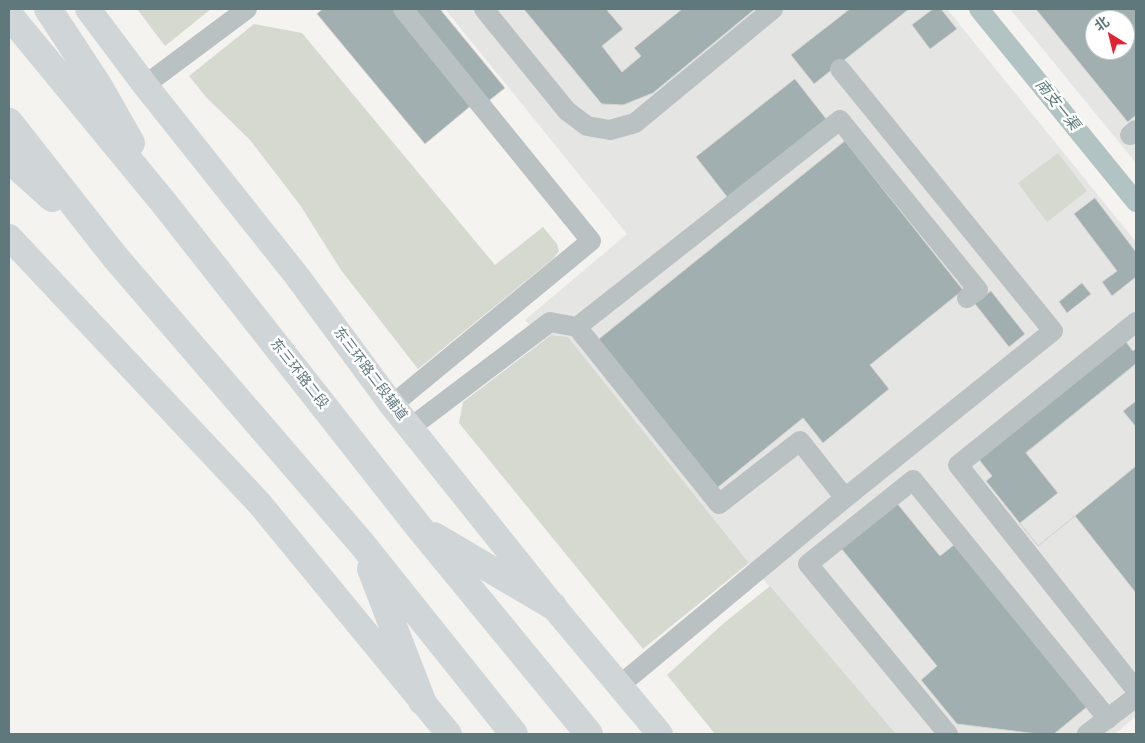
<!DOCTYPE html>
<meta charset="utf-8">
<style>
body{margin:0}
#map{position:relative;width:1145px;height:743px;overflow:hidden;background:#f4f3f0;font-family:Arial,"Noto Sans SC",sans-serif}
canvas{display:block}
.frame{position:absolute;inset:0;border:10px solid #5f787b;pointer-events:none}
.north{position:absolute;left:1085px;top:10px;width:50px;height:50px;box-sizing:border-box;background:#fff;border:1px solid #bfc9ca;border-radius:50%;rotate:324deg;font-size:14px;font-weight:700;line-height:20px;text-align:center;color:#5f787b}
.north::after{content:'';display:block;margin:auto;width:18px;height:22px;background:#e02434;clip-path:polygon(50% 0,100% 100%,50% 72%,0 100%)}
</style>
<div id="map">
<canvas width="1145" height="743"></canvas>
<div class="frame"></div>
<div class="north">北</div>
</div>
<script>
const c = document.querySelector('canvas').getContext('2d');
c.lineJoin = 'round';
function fill(path, color) {
  c.fillStyle = color;
  c.fill(path, 'evenodd');
}
function trace(path, color, width, dash) {
  c.strokeStyle = color;
  c.lineWidth = width;
  c.lineCap = dash ? 'butt' : 'round';
  c.setLineDash(dash || []);
  c.stroke(path);
}
function write(font, color, halo, rows, align = 'center') {
  c.font = font + ' Arial,"Noto Sans SC",sans-serif';
  c.lineWidth = 5;
  c.setLineDash([]);
  c.textBaseline = 'middle';
  c.strokeStyle = halo;
  c.fillStyle = color;
  for (const [text, x, y, turn = 0] of rows) {
    c.save();
    c.translate(x, y);
    c.rotate((+turn || 0) * Math.PI / 180);
    c.textAlign = isNaN(turn) ? turn : align;
    if (halo) c.strokeText(text, 0, 0);
    c.fillText(text, 0, 0);
    c.restore();
  }
}
const built = new Path2D(`
 M445,9H947L1136,242V720L1134,718L1115,734H896L749,563L568,337L551,335L544,340L525,320L627,234Z
 M1010,9H1136V163L1131,157ZM1095,20H1125V50H1095Z`);
const green = new Path2D(`
 M137,9H211L165,46Z
 M254,24L302,33L495,265L543,227L557,244L559,251L554,258L418,369L341,270L300,205L250,140L206,97L189,76Z
 M1058,153L1087,191L1047,222L1018,183Z
 M551,335L568,337L749,563L643,649L459,423L463,402Z
 M770,586L896,734H715L667,675L724,623Z`);
const canal = new Path2D(`
 M979,9L1136,202`);
const building = new Path2D(`
 M323,9H394L473,104L425,144L317,14Z
 M409,9H440L505,88L486,103Z
 M524,9H606L623,29L602,46L622,72L641,56L634,48L682,9H755L653,93L623,105L602,104Z
 M850,9H909L814,84L791,55Z
 M933,9H941L957,29L930,49L912,25Z
 M1036,9H1136V115L1128,122ZM1095,20H1125V50H1095Z
 M795,79L827,120L728,198L696,157Z
 M845,141L963,290L870,365L889,389L823,443L803,418L717,488L598,340Z
 M1095,198L1136,252V277L1112,296L1102,282L1117,271L1074,214Z
 M1082,283L1091,294L1067,313L1059,302Z
 M991,291L1025,334L1009,347L975,304Z
 M1123,338L1133,351L1136,348V593L1075,516L1038,546L986,481L992,476L976,456Z
 M1136,364V401L1123,411L1136,427V466L1038,546L1020,523L1058,493L1026,453Z
 M896,502L940,556L955,544L1088,706L1054,734H1038L957,724L921,680L937,666L840,547Z`);
const minor = new Path2D(`
 M484,9L567,111L587,126L610,130L635,123L773,9
 M145,85L247,9
 M1130,135L1136,130
 M1136,322L958,465L1136,690
 M577,327L840,120L978,290L967,298
 M392,405L591,241L403,9
 M410,428L550,322L577,327L719,504L800,441L845,498
 M620,685L845,498L1053,331L840,69
 M948,734L808,564L913,480L1108,719
 M1087,734L1136,697`);
const major = new Path2D(`
 M88,9L145,85L297,276L392,405L553,606L660,734
 M9,237L259,503L449,734`);
const highway = new Path2D(`
 M48,9L98,85L131,143
 M9,15L164,203L418,526L589,734
 M9,122L115,257L362,544L514,734
 M9,159L52,198
 M434,536L553,606
 M371,569L422,701`);
const streetNames = [
 ["东三环路二段",299,374,52],
 ["东三环路二段辅道",370,374,53]
];
const waterNames = [
 ["南支一渠",1057,105,51]
];
fill(built, '#e5e5e4');
fill(green, '#d6d9cf');
trace(canal, '#b1c3c2', 20);
fill(building, '#a2afb0');
trace(building, '#d5d5d3', 1);
trace(minor, '#bac1c3', 20);
trace(major, '#d0d6d8', 26);
trace(highway, '#d0d6d8', 28);
write('14px', '#5f787b', '#fff', streetNames);
write('italic 15px', '#5a7876', '#fff', waterNames);
</script>
